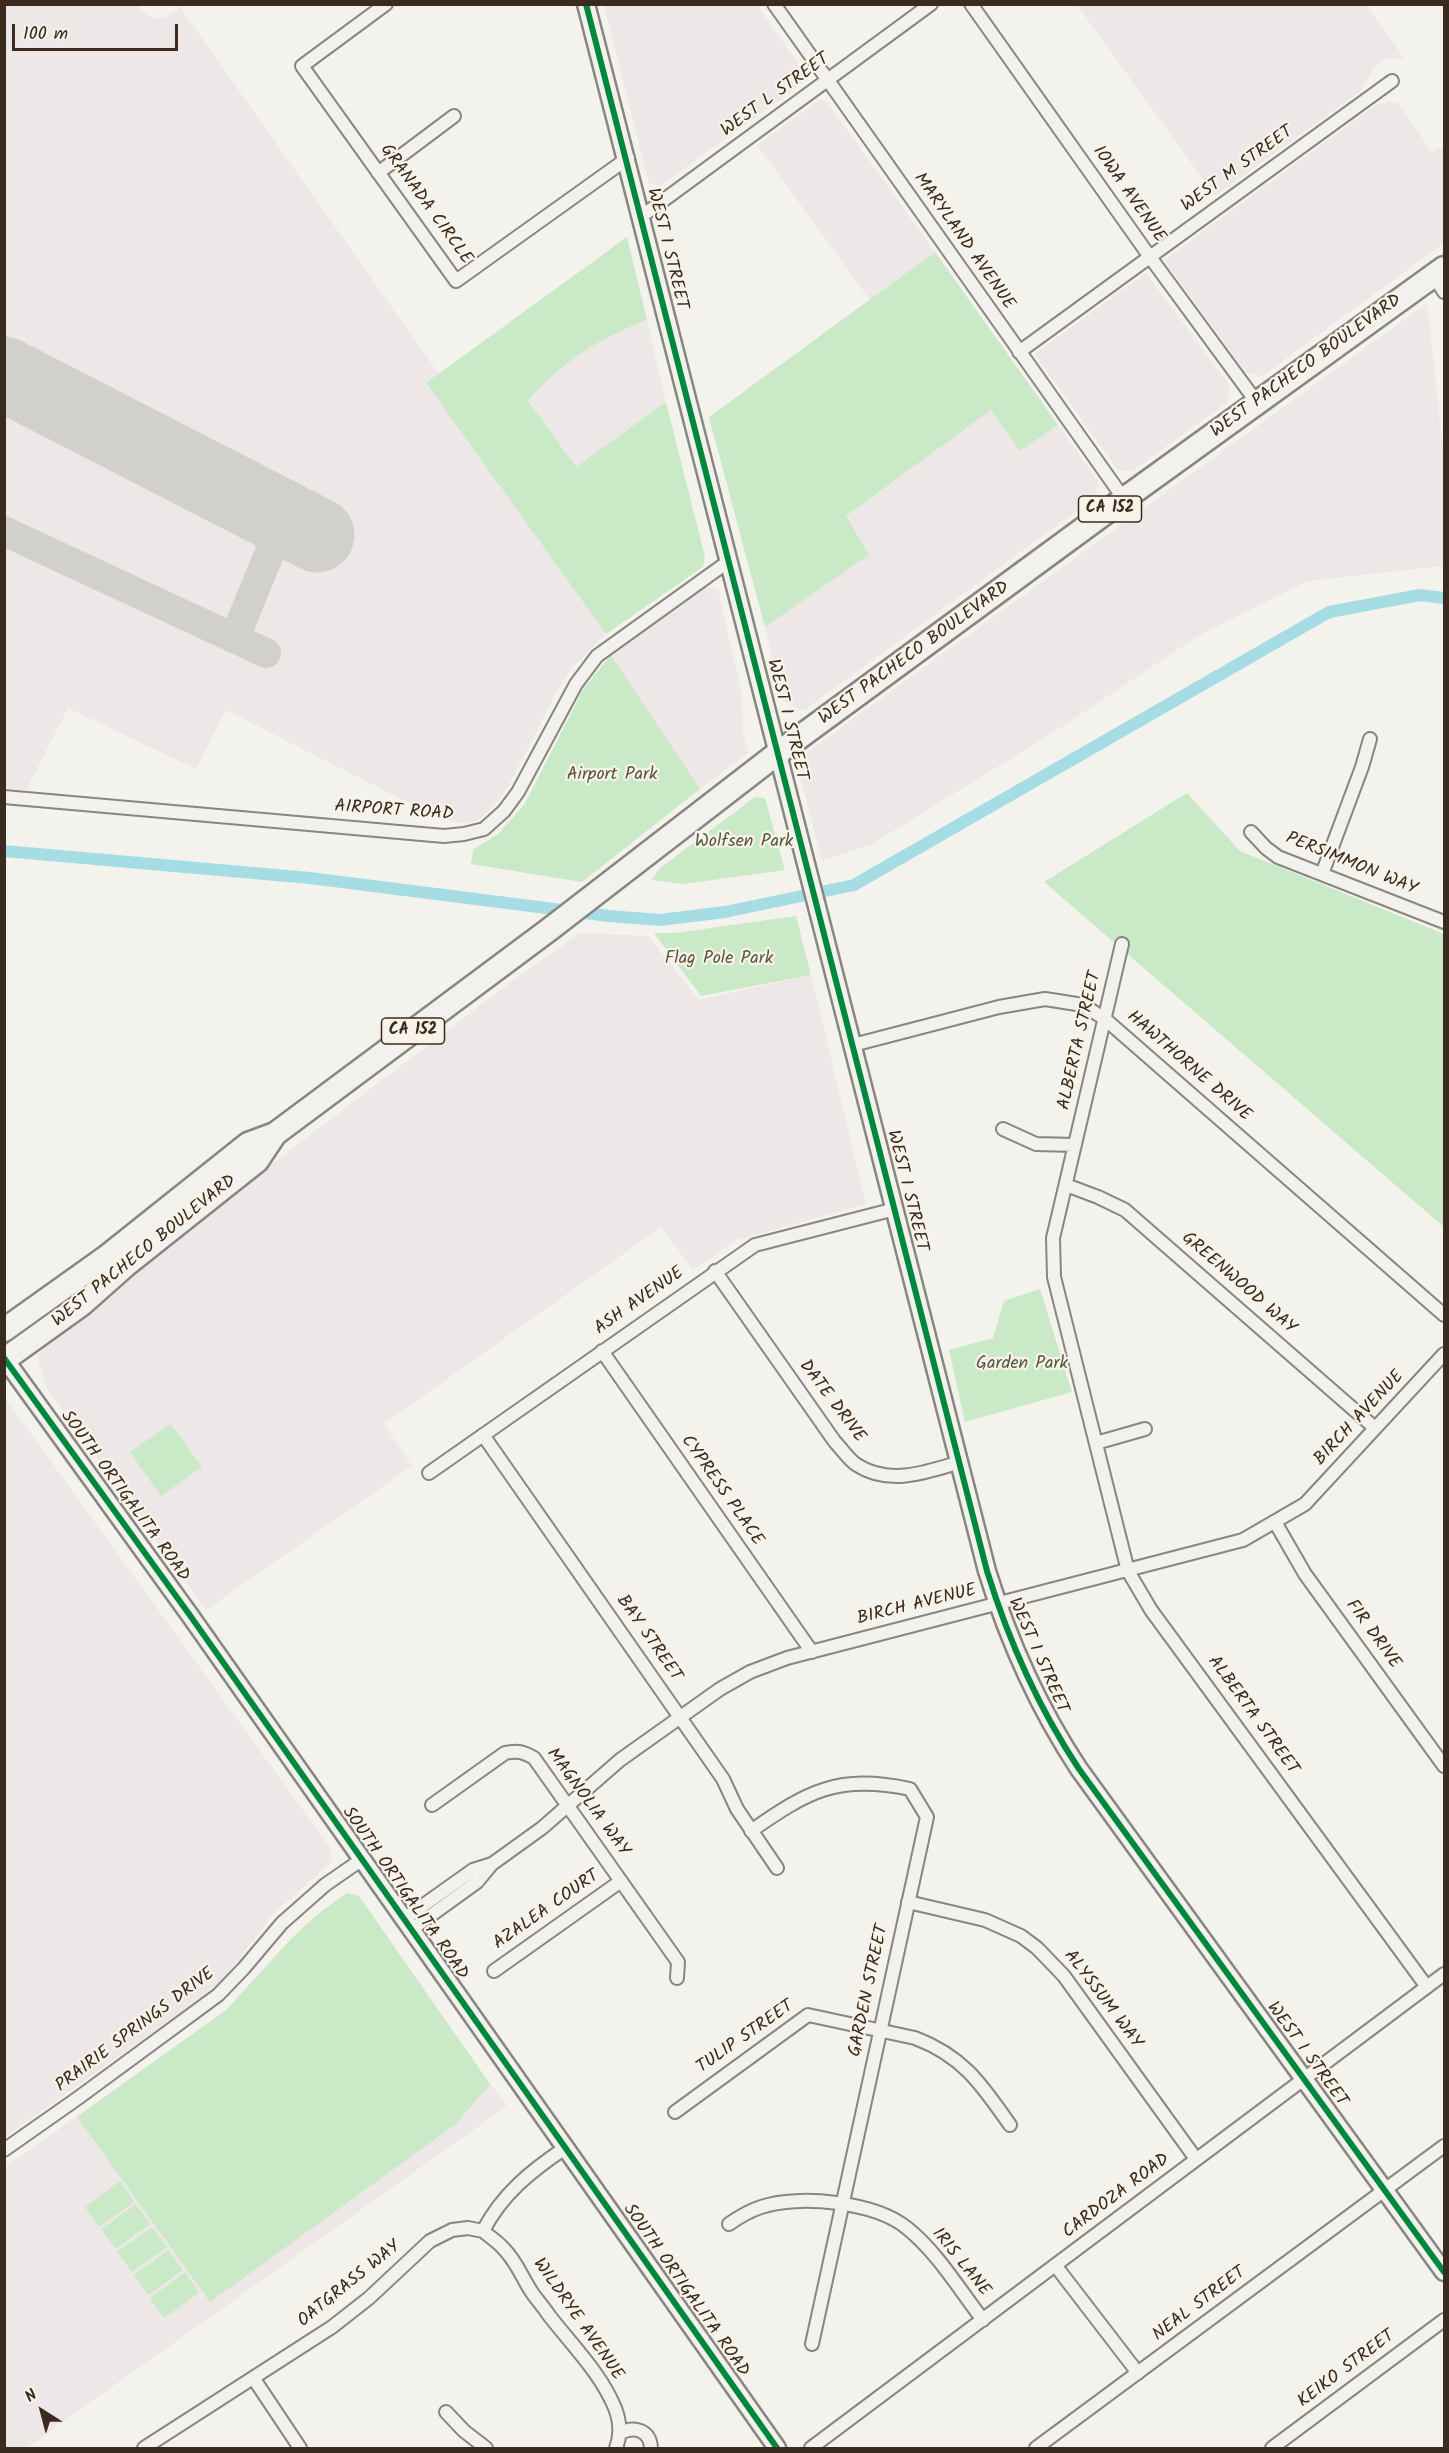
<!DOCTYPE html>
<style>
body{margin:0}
#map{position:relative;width:1449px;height:2453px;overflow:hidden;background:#f4f2ec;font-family:Kalam,sans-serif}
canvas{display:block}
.frame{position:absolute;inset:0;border:6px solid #3b2a1e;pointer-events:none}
.north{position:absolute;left:12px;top:2381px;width:60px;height:60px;-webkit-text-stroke:4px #f7f3e8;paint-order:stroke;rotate:324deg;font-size:16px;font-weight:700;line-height:24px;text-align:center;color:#3b2a1e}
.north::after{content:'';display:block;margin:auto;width:21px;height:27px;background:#3b2a1e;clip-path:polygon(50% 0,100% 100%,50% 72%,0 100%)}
.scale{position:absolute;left:12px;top:24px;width:166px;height:27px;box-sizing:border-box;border:3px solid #3b2a1e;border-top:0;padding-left:8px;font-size:18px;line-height:21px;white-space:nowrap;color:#3b2a1e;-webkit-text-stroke:4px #f7f3e8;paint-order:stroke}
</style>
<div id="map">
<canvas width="1449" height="2453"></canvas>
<div class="frame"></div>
<div class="north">N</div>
<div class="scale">100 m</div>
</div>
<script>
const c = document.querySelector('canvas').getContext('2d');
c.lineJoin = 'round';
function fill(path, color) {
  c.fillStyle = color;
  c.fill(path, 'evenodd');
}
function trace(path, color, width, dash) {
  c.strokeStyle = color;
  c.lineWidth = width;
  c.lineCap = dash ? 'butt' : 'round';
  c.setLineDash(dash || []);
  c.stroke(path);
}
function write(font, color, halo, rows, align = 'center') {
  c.font = font + ' Kalam,sans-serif';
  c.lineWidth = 4.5;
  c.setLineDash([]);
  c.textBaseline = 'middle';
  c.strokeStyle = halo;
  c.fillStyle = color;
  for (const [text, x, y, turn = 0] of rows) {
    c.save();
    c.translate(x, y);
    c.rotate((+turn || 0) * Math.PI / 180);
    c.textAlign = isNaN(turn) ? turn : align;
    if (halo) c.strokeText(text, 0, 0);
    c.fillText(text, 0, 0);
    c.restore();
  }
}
const built = new Path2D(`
 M5,5H138L145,14L155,19L167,17L180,7L439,374L426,383L606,634L571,669L557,691L510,783L498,801L481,818L471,823H457L434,816L226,710L196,769L68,708L26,790L5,788Z
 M604,5H757L806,75L803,83L660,186L649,183Z
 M1077,5H1366L1404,58H1390L1380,62L1373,69L1363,88L1357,94L1215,196Z
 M820,100L827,102L935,252L870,300L757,145Z
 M1397,102L1432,152L1444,145V243L1262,376L1246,373L1164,260L1373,107L1381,103Z
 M1146,273L1229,385L1228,402L1132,471L1118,470L1034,354Z
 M1427,303L1444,459V566L1308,581L1198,636L1054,732L872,844L822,861L799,772L806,753Z
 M647,320L666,402L575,468L528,401L553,374L582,351L617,331Z
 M991,410L1020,451L1058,425L1098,481L1096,497L803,711L783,701L765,627L869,555L845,517Z
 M703,587L718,589L741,691L743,736L748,748V753L700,789L611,655Z
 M580,933L648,936L699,1000L811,975L866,1204L736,1240L693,1270L661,1227L384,1424L412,1466L206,1610L47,1389L37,1357L50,1340L222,1202L511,982Z
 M5,1402H8L331,1849L332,1862L274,1913L225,1977L184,2010L5,2137Z
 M347,1893L507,2106L26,2448H5L4,2168L226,2010L293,1937L318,1914Z`);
const green = new Path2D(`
 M627,237L647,320C600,338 561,362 528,401L576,467L666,402L705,557L703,567L606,634L426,383Z
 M935,252L1058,425L1020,451L991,410L846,516L869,555L765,627L709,417Z
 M611,655L700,789L582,882L471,864L473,850L498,834L524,805L584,688Z
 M1187,793L1240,851L1444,934V1227L1044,882Z
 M755,797L765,798L785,870L684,884L651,880L660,868Z
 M796,916L811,975L701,996L654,933H675Z
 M1040,1289L1072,1392L965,1422L949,1350L993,1338L1004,1301Z
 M171,1424L202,1467L161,1496L130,1452Z
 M347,1893L359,1896L490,2084L456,2124L210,2302L77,2117L226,2010L293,1937L318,1914Z
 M120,2181L134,2202L99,2227L85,2207Z
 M136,2204L150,2224L116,2249L101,2229Z
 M152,2227L167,2247L132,2272L117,2252Z
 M168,2250L183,2270L148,2295L134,2275Z
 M185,2272L199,2293L164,2318L150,2298Z`);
const canal = new Path2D(`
 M4,851L310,878L609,916L660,920L725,912L854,885L1329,612L1420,595L1444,598`);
const taxiway = new Path2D(`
 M4,531L266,653
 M235,637L284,518`);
const runway = new Path2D(`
 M4,374L317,535`);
const street = new Path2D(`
 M386,4L302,66L456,281L628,158
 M774,4L1124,499
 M971,4L1150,257L1258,404
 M378,173L454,116
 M642,216L931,4
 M1434,276L1444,292
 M1019,352L1392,81
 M4,797L444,836L464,834L484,829L504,811L518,792L576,684L597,656L729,561
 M1251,832L1266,848L1278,857L1444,922
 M1322,874L1362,767L1370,739
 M1122,944L1053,1238L1054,1277L1128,1571L1151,1610L1427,1987
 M853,1045L999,1007L1045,999L1083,1005L1105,1019L1444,1315
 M1003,1129L1036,1144L1075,1145
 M1066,1185L1098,1197L1125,1210L1375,1428
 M715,1271L835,1442C842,1449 849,1460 857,1465C889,1486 928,1472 960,1462
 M602,1351L812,1652
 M483,1435L723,1779L737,1809L777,1868
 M1096,1443L1145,1429
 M429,1473L755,1245L895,1209
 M1275,1522L1305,1574L1444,1766
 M432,1805L505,1753C517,1750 524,1752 534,1758L678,1962L677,1978
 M751,1831C808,1791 838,1774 910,1789L927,1817L812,2344
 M908,1902L985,1920L1021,1936L1037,1948L1064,1976L1196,2159
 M404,1919L473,1870L492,1864
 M412,1929L477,1882L492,1864L542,1828L620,1760L720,1689L750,1672L787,1658L1243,1540L1305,1504L1444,1354
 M494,1971L621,1881
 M675,2112L808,2015L915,2038C963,2056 982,2085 1010,2125
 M4,2150L78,2098L218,1995L244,1968L282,1923L325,1885L361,1860
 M729,2224C739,2217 749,2211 761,2207C799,2194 875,2202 907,2228C937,2252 959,2289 983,2320
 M483,2231C490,2237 498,2242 504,2249C516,2261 522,2277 531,2291C536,2299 543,2306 548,2314C571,2344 600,2372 615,2408C620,2421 621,2435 616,2448
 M483,2231C502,2194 531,2171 565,2148
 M1055,2265L1138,2373
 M254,2379L300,2448
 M446,2412L464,2431L486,2448
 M619,2434C634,2425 650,2430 651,2448
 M144,2448L332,2327L369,2298L430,2241L452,2230L468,2228L483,2231
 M811,2448L1444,1974
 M1036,2448L1444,2146
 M1272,2448L1444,2320`);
const secondary = new Path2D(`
 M586,4L987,1571C1009,1642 1038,1707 1079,1769L1444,2272
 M4,1358L189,1614L777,2448`);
const highway = new Path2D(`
 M4,1330L105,1258L248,1144L275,1134L550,929L778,753L1124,499L1444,268
 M4,1360L82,1304L126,1265L257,1161L275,1134`);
const cycleway = new Path2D(`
 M586,4L987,1571C1009,1642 1038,1707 1079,1769L1444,2272
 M4,1358L189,1614L777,2448`);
const shields = [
 [1110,509,63],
 [413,1031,63]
];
const shieldNames = [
 ["CA 152",1110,509],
 ["CA 152",413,1031]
];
const streetNames = [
 ["WEST L STREET",776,96,-36],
 ["WEST M STREET",1238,170,-36],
 ["IOWA AVENUE",1128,195,55],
 ["GRANADA CIRCLE",425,205,54],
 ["MARYLAND AVENUE",963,242,55],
 ["WEST I STREET",666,249,76],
 ["WEST PACHECO BOULEVARD",1307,367,-36],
 ["WEST PACHECO BOULEVARD",915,654,-36],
 ["WEST I STREET",786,720,76],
 ["AIRPORT ROAD",394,812,4],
 ["PERSIMMON WAY",1351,865,22],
 ["ALBERTA STREET",1081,1041,-77],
 ["HAWTHORNE DRIVE",1188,1067,41],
 ["WEST I STREET",906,1191,76],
 ["WEST PACHECO BOULEVARD",145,1252,-39],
 ["GREENWOOD WAY",1238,1284,41],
 ["ASH AVENUE",640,1302,-35],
 ["DATE DRIVE",831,1402,53],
 ["BIRCH AVENUE",1360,1419,-47],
 ["CYPRESS PLACE",721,1491,55],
 ["SOUTH ORTIGALITA ROAD",124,1497,54],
 ["BIRCH AVENUE",917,1606,-14],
 ["FIR DRIVE",1372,1635,54],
 ["BAY STREET",648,1639,55],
 ["WEST I STREET",1037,1656,66],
 ["ALBERTA STREET",1252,1716,54],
 ["MAGNOLIA WAY",587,1803,54],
 ["SOUTH ORTIGALITA ROAD",404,1894,55],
 ["AZALEA COURT",547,1911,-35],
 ["GARDEN STREET",870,1991,-78],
 ["ALYSSUM WAY",1102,2000,53],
 ["PRAIRIE SPRINGS DRIVE",136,2031,-37],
 ["TULIP STREET",746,2038,-35],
 ["WEST I STREET",1306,2055,54],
 ["CARDOZA ROAD",1117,2197,-37],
 ["IRIS LANE",960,2263,51],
 ["OATGRASS WAY",350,2285,-39],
 ["SOUTH ORTIGALITA ROAD",685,2291,55],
 ["NEAL STREET",1200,2305,-37],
 ["WILDRYE AVENUE",577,2320,55],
 ["KEIKO STREET",1347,2370,-37]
];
const parkNames = [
 ["Airport Park",612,776],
 ["Wolfsen Park",744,843],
 ["Flag Pole Park",719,960],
 ["Garden Park",1022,1365]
];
fill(built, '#eee7e8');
fill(green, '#cae9c7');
trace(canal, '#a6dde5', 12);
trace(taxiway, '#d2d0cb', 30);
trace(runway, '#d2d0cb', 75);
trace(street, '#898580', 16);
trace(secondary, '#898580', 21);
trace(highway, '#898580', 27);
trace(street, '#f2f1ed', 12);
trace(secondary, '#f2f1ed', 16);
trace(highway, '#f2f1ed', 22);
trace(cycleway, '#00873e', 6);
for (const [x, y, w] of shields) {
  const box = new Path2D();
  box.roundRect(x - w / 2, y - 13, w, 26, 4.5);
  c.fillStyle = '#f7f3e8';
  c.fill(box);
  trace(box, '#3b2a1e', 1.5);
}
write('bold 16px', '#3b2a1e', null, shieldNames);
write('18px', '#3b2a1e', '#f7f3e8', streetNames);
write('18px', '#565840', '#f7f3e8', parkNames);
</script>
